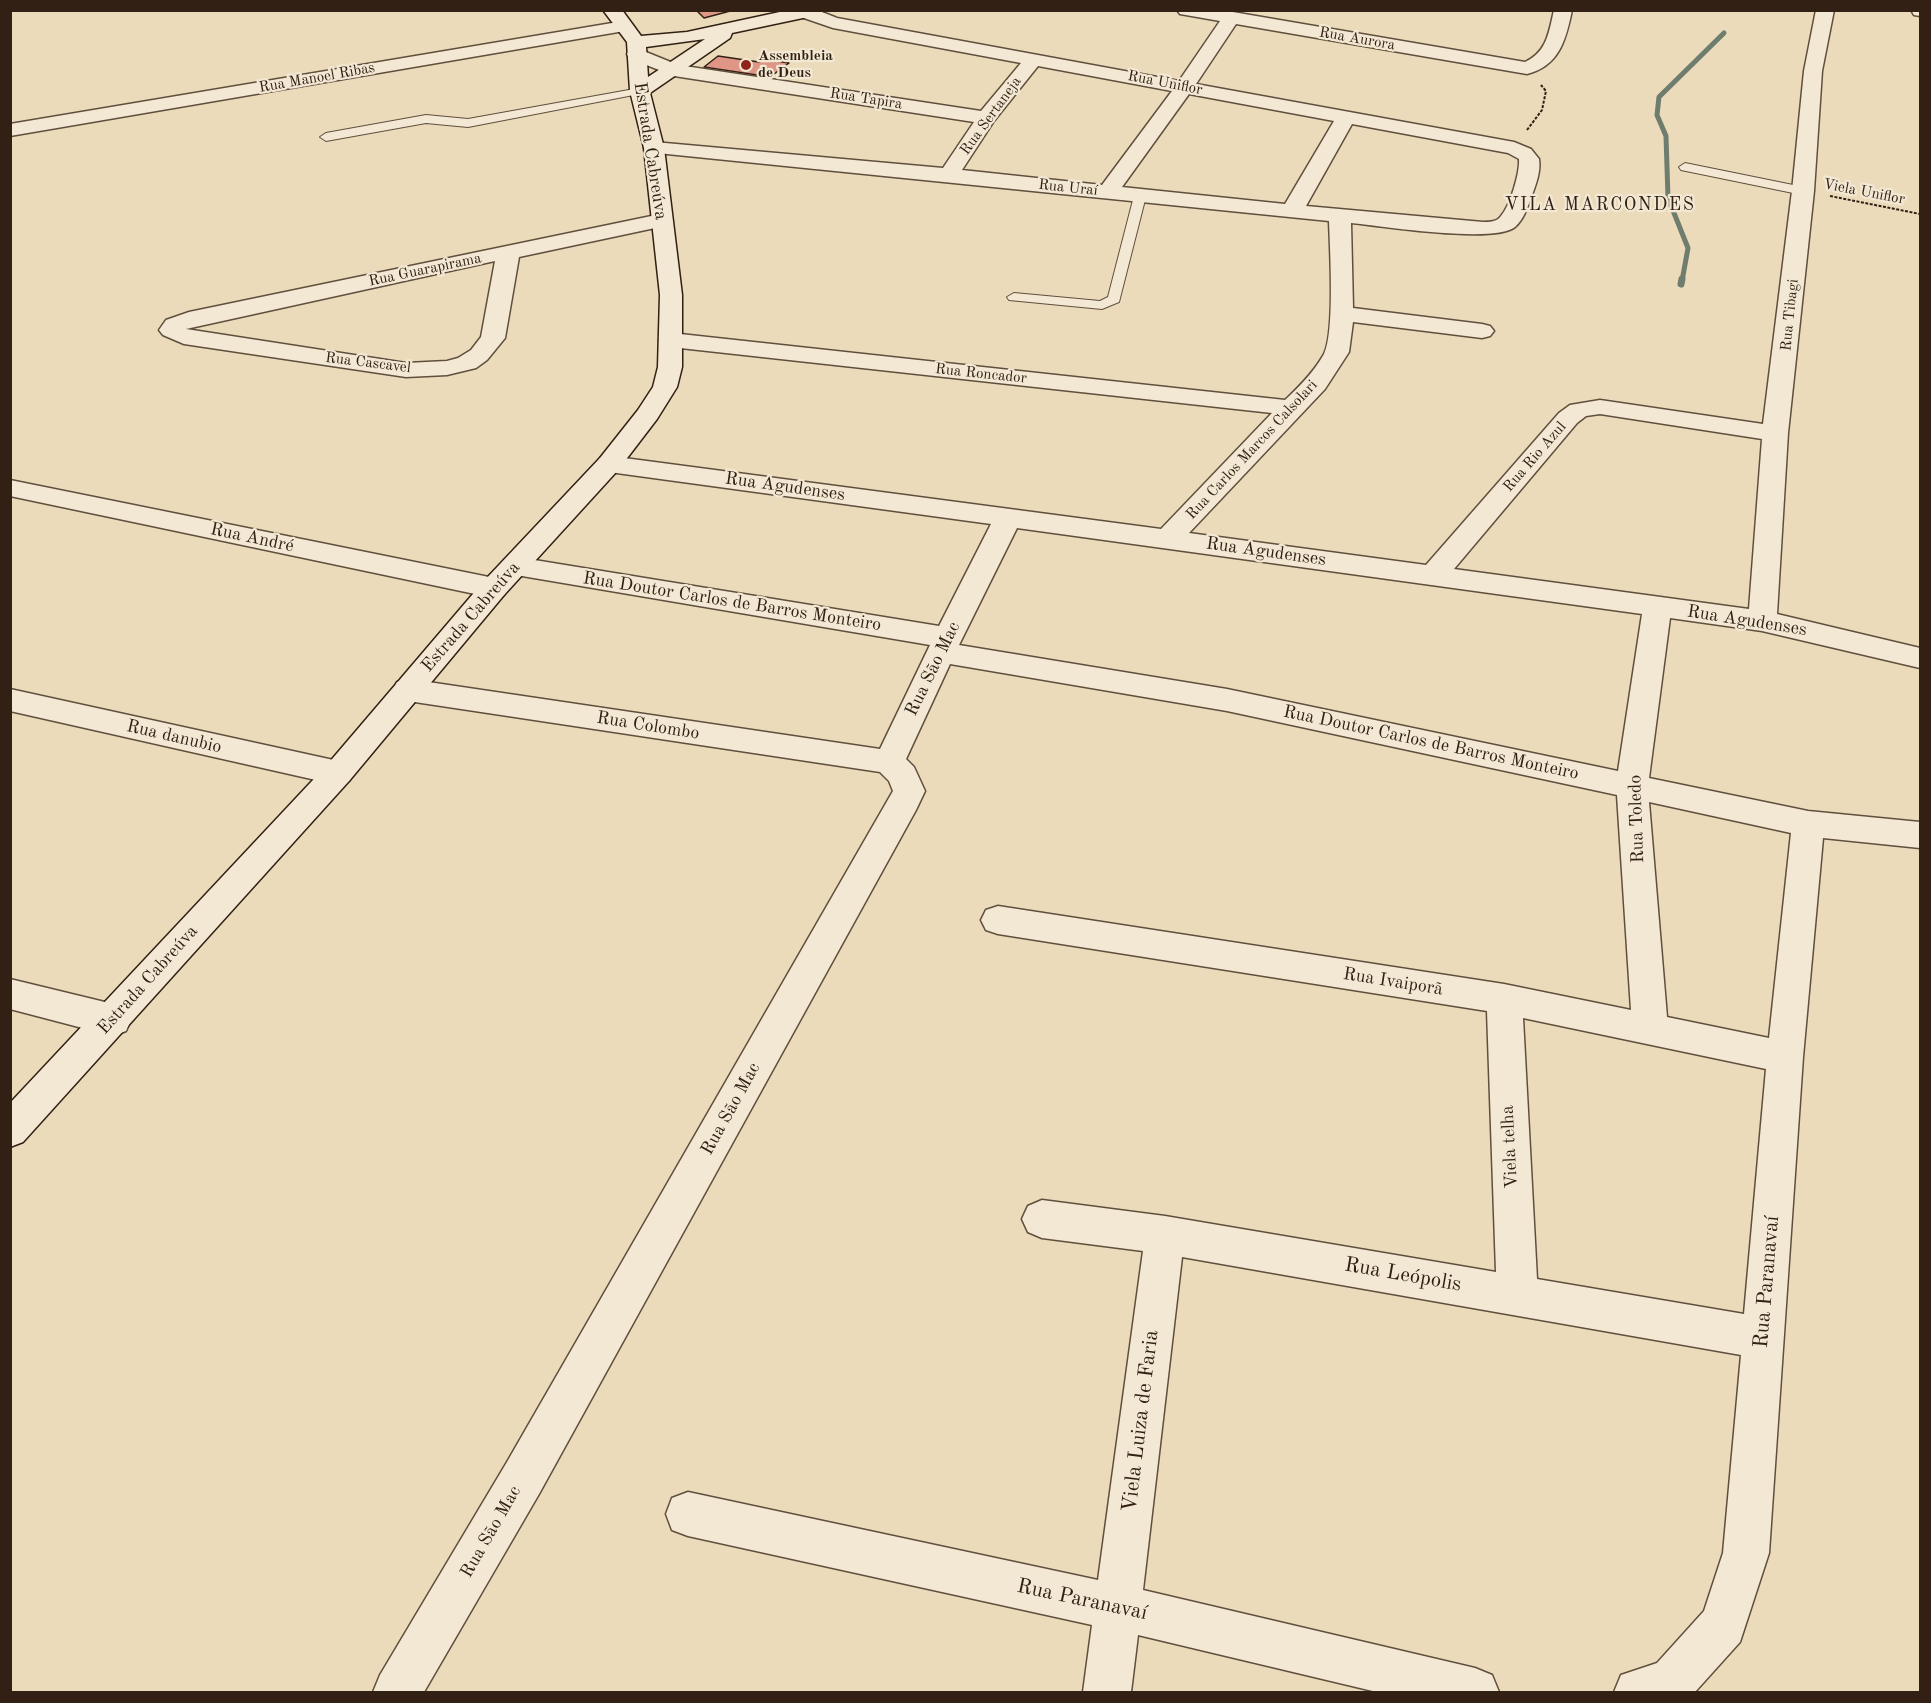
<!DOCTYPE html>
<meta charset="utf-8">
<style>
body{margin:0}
#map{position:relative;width:1931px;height:1703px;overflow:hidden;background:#ebdbbb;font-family:"Old Standard TT",serif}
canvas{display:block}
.frame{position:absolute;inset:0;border:12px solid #312013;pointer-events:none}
</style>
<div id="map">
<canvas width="1931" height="1703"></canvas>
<div class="frame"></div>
</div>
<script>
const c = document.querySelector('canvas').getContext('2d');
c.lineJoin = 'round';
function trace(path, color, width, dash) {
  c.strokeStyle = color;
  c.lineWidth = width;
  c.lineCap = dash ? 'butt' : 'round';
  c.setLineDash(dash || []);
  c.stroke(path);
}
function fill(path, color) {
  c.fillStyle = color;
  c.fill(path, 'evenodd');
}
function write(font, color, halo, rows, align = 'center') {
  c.font = font + ' "Old Standard TT",serif';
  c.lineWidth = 4.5;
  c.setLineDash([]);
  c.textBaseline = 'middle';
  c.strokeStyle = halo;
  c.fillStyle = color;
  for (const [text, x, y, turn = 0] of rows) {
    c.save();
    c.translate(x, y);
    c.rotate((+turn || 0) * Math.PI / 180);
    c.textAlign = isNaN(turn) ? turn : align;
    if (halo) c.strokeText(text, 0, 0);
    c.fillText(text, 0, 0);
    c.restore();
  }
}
const streamFar1 = new Path2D(`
 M1682,281L1688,248L1668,198L1666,136L1657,115L1659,97L1724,33`);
const stream = new Path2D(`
 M1681,284L1682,279`);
const building = new Path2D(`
 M696,10H734L704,18Z
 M718,56L759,62L764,59L789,63L770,77L704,67Z`);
const path = new Path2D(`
 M1527,130L1542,110L1546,91L1541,85
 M1830,196L1920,214`);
const service = new Path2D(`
 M640,88L644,89V93L468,127L426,123L326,141L320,137L326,133L426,115L468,119Z
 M1685,163L1803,187L1809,191L1803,195L1681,170L1679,167Z
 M1140,192L1146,196L1119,302L1102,309L1009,300L1007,297L1014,293L1100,301L1108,297L1134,196Z`);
const minor = new Path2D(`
 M800,10H817L837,18L1179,81L1220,21L1180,14L1177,10H1221L1525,62C1547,52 1549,32 1554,10H1572C1566,40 1559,66 1527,74L1236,24L1196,84L1514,142L1531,149L1539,159C1541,171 1536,184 1532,195C1528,206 1524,219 1515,227C1495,244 1381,226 1351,223L1353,308L1482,324L1490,326L1494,331L1490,336L1482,338L1353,322L1349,352L1325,389L1189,533L1426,565L1559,413L1570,405L1600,400L1763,424L1792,191L1804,71L1816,10H1834L1822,71L1814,191L1788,433L1777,614L1920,648V668L1762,631L1670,618L1649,778L1808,811L1920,822V848L1823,838L1803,1057L1769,1553L1740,1642L1695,1692H1614L1621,1675L1657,1663L1704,1611L1723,1553L1741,1355L1182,1257L1143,1590L1475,1668L1492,1675L1499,1692H1377L1138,1635L1131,1692H1083L1092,1625L688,1536L672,1530L666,1514L672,1498L688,1492L1098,1580L1143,1251L1042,1238L1028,1232L1022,1219L1028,1206L1042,1200L1165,1216L1496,1272L1487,1011L998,934L986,930L981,920L986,910L998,906L1504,984L1631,1010L1617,795L1227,711L950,664L906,759L914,767L925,791L916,810L539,1494L424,1692H373L380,1675L507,1462L893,791L889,781L880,772L408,701L397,698L393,690L397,682L408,679L880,749L930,645L516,575L506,573L502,566L506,559L516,557L939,626L991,524L609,472L600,470L596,464L600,458L609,456L1161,529L1272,413L671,347L663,345L659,340L663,335L671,333L1285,400C1300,386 1314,372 1324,354C1335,332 1330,250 1329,221L647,152L644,148L647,144L654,142L943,168L974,122L674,76L629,58L627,54L629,50L636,48L678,65L981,111L1021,63L833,28L801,17L798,13ZM1038,66L1172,91L1102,185L962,170L994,121ZM1189,94L1334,121L1285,204L1122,187ZM1352,124L1508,153L1519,159C1520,173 1510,206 1501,216C1497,222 1489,222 1483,222L1306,206ZM1600,414L1762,439L1749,609L1454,569L1577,423L1586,416ZM1017,528L1642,614L1618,771L1227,689L959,645ZM1649,802L1791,833L1769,1038L1667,1017ZM1523,1018L1766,1069L1744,1314L1537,1279Z
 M1911,10H1920V16L1914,15Z
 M624,21L630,22L633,26L630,30L10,136V124Z
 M661,214L669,215L672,220L669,225L519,257L505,338L487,360L476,368L447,375L406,377L184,344L163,335L159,330L166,320L189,312ZM495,261L481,337L471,350L458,358L447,361L406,363L186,329Z
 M10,480L494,578L504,581L508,588L504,595L494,598L10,496Z
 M10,689L338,761L349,765L354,773L349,781L338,785L10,711Z
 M10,979L113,1004L126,1009L131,1020L126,1031L113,1036L10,1009Z`);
const secondary = new Path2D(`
 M603,10H622L641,36L687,32L789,10H826L817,15L732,33L730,38L650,93L664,148L682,295V367L677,387L657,419L618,470L504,595L349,781L23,1142L10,1147V1103L327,765L484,581L600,458L638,410L653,387L658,367L660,295L644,148L630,91L627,42ZM705,39L648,77L646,47Z`);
const markers = [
 [746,65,6,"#8f2418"]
];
const farStreetnames = [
 ["Rua Aurora",1357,39,10],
 ["Rua Manoel Ribas",317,78,-10],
 ["Rua Uniflor",1165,83,11],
 ["Rua Tapira",866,99,9],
 ["Rua Sertaneja",991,116,-54],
 ["Rua Uraí",1068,188,6],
 ["Viela Uniflor",1864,192,11],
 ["Rua Guarapirama",425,270,-12],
 ["Rua Tibagi",1790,315,-84],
 ["Rua Cascavel",368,363,7],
 ["Rua Roncador",981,374,6],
 ["Rua Carlos Marcos Calsolari",1252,450,-47],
 ["Rua Rio Azul",1535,457,-49]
];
const farPoinames = [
 ["Assembleia",758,56],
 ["de Deus",758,73]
];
const streetNames = [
 ["Estrada Cabreúva",650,151,81],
 ["Rua Agudenses",785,487,8],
 ["Rua André",252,538,12],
 ["Rua Agudenses",1266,552,8],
 ["Rua Doutor Carlos de Barros Monteiro",732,602,9],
 ["Estrada Cabreúva",471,617,-49],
 ["Rua Agudenses",1747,621,9],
 ["Rua São Mac",933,669,-64],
 ["Rua Colombo",648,726,9],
 ["Rua danubio",174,737,13],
 ["Rua Doutor Carlos de Barros Monteiro",1431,743,12],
 ["Rua Toledo",1637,819,-92],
 ["Estrada Cabreúva",148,980,-48],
 ["Rua Ivaiporã",1393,982,9],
 ["Rua São Mac",731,1109,-61],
 ["Viela telha",1510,1147,-93],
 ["Rua São Mac",491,1532,-60]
];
const farQuarternames = [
 ["VILA MARCONDES",1600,205]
];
const nearStreetnames = [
 ["Rua Leópolis",1403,1275,10],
 ["Rua Paranavaí",1767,1282,-85],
 ["Viela Luiza de Faria",1141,1421,-83],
 ["Rua Paranavaí",1082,1600,12]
];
trace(streamFar1, '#6f7d6e', 5);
trace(stream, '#6f7d6e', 7);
fill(building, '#df9686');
trace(building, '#312013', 1.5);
trace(service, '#604f3d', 2);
trace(minor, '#604f3d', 3);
trace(secondary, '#312013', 3);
trace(path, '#312013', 2, [3, 1.5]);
fill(service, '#f2e8d3');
fill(minor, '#f2e8d3');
fill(secondary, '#f2e8d3');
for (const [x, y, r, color] of markers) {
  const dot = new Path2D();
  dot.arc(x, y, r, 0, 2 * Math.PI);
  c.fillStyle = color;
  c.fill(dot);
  trace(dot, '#f2e8d3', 2);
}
write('15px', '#312013', '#f2e8d3', farStreetnames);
write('bold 15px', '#312013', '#f2e8d3', farPoinames, 'left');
write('18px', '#312013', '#f2e8d3', streetNames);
c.letterSpacing = '1.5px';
write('18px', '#312013', '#f2e8d3', farQuarternames);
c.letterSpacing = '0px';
write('21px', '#312013', '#f2e8d3', nearStreetnames);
</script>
